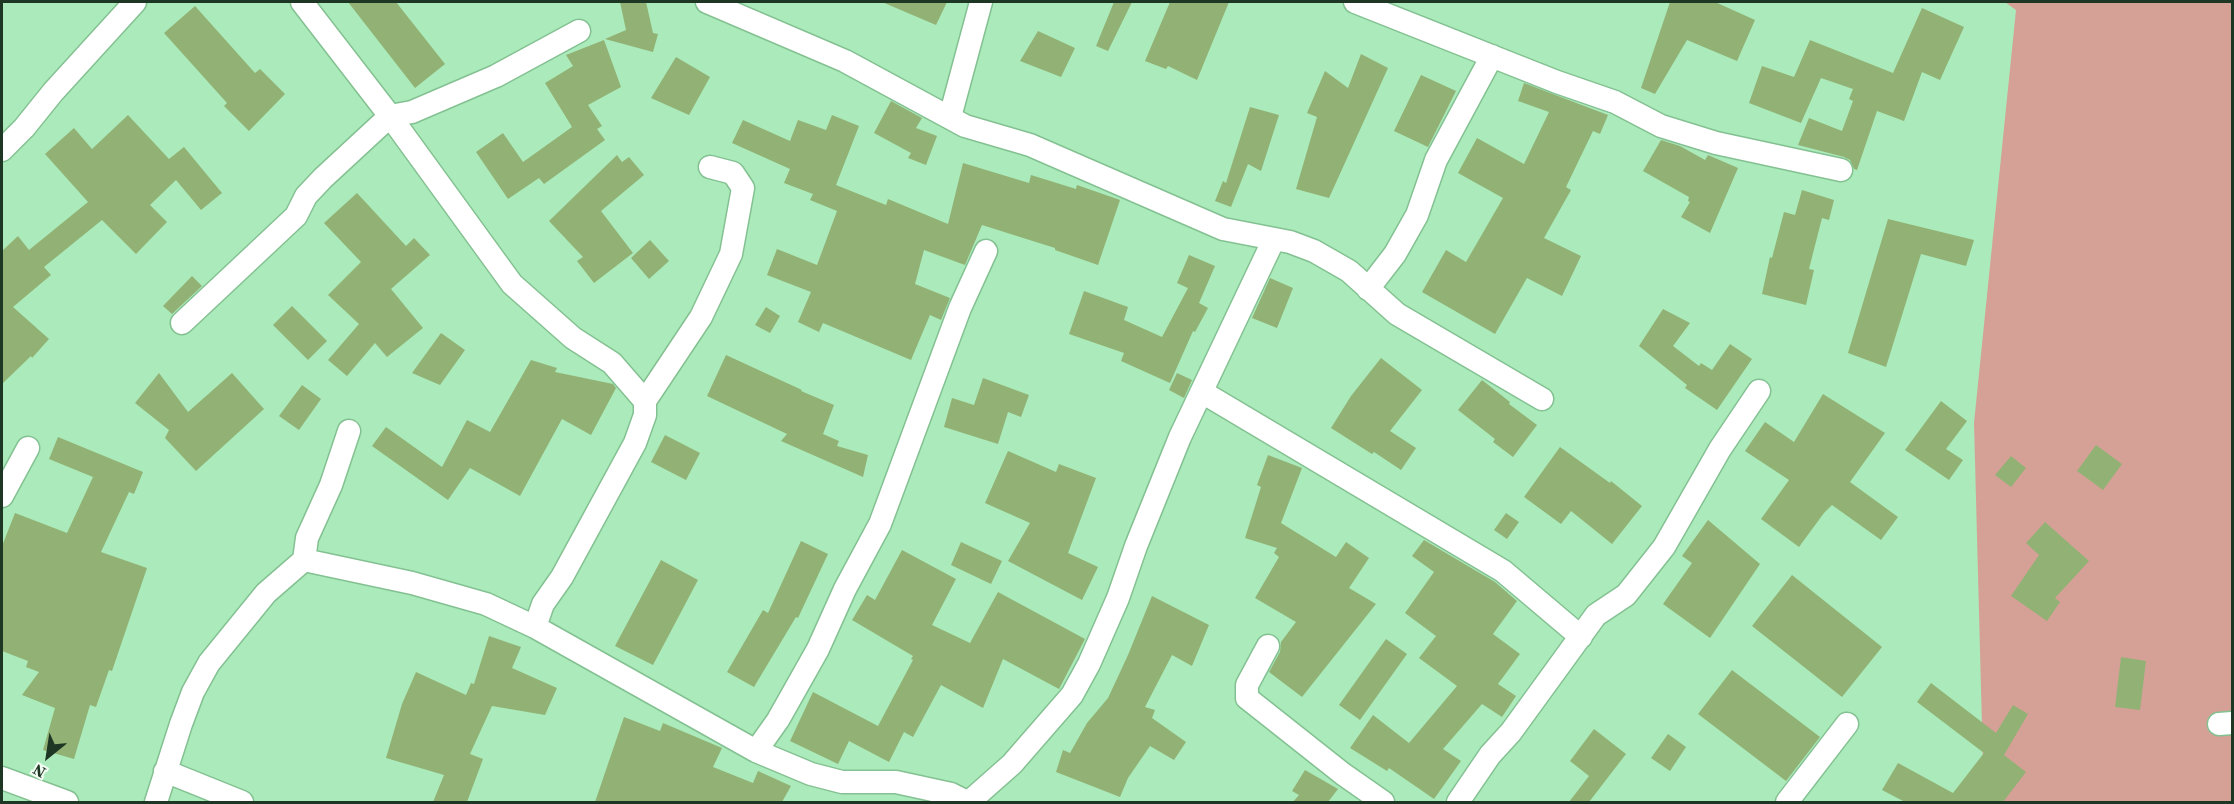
<!DOCTYPE html>
<style>
body{margin:0}
#map{position:relative;width:2234px;height:804px;overflow:hidden;background:#abeaba;font-family:"Source Serif 4",serif}
canvas{display:block}
.frame{position:absolute;inset:0;border:3px solid #1e3724;pointer-events:none}
.north{position:absolute;left:18px;top:726px;width:60px;height:60px;-webkit-text-stroke:4px #f1fdf3;paint-order:stroke;rotate:210deg;font-size:16px;font-weight:700;line-height:24px;text-align:center;color:#1e3724}
.north::after{content:'';display:block;margin:auto;width:21px;height:27px;background:#1e3724;clip-path:polygon(50% 0,100% 100%,50% 72%,0 100%)}
</style>
<div id="map">
<canvas width="2234" height="804"></canvas>
<div class="frame"></div>
<div class="north">N</div>
</div>
<script>
const c = document.querySelector('canvas').getContext('2d');
c.lineJoin = 'round';
function fill(path, color) {
  c.fillStyle = color;
  c.fill(path, 'evenodd');
}
function trace(path, color, width, dash) {
  c.strokeStyle = color;
  c.lineWidth = width;
  c.lineCap = dash ? 'butt' : 'round';
  c.setLineDash(dash || []);
  c.stroke(path);
}
const green = new Path2D(`
 M2005,2H2232V802H1984L1974,423L2016,10Z`);
const building = new Path2D(`
 M348,2H396L445,64L415,88Z
 M620,2H646L653,33L658,34L653,52L605,39L626,30Z
 M882,2H947L936,25Z
 M1114,2H1132L1108,51L1096,46Z
 M1170,2H1229L1197,80L1168,66L1166,69L1145,61Z
 M1670,2H1715L1755,20L1737,61L1687,40L1655,94L1641,88Z
 M195,6L255,73L260,69L285,94L249,131L224,106L227,103L164,33Z
 M1922,8L1964,27L1940,80L1922,72L1904,121L1877,111L1857,170L1854,169L1850,160L1844,157L1798,145L1809,118L1842,131L1853,101L1849,99L1853,89L1821,78L1801,123L1749,103L1762,66L1794,77L1810,40L1893,73Z
 M1038,31L1075,48L1061,77L1020,61Z
 M604,40L621,87L588,105L602,126L597,129L605,140L544,184L539,178L508,199L476,152L503,133L523,162L572,127L545,83L573,66L566,55Z
 M1361,54L1388,68L1329,198L1296,189L1317,117L1307,113L1325,71L1348,88Z
 M676,57L710,77L689,115L651,98Z
 M1421,75L1456,91L1428,147L1394,131Z
 M1524,83L1608,115L1600,134L1593,131L1566,187L1571,190L1544,238L1581,256L1562,296L1527,278L1495,334L1422,292L1446,250L1466,262L1503,198L1458,173L1477,138L1524,164L1549,112L1518,101Z
 M891,101L922,118L916,128L937,136L926,165L908,158L911,153L874,133Z
 M1250,107L1279,115L1261,171L1248,164L1231,207L1215,201L1223,181L1226,183Z
 M128,115L169,159L184,147L222,193L201,210L176,180L150,205L167,222L136,254L102,220L44,267L51,275L13,307L49,339L32,358L31,356L2,384V251L18,236L29,250L88,202L45,154L74,128L92,149Z
 M832,115L859,126L836,185L886,205L888,199L948,224L963,163L1029,183L1031,175L1076,189L1077,185L1120,200L1098,265L1055,250V248L982,225L965,265L924,250L915,284L950,298L941,320L930,315L911,360L823,323L819,332L798,322L811,292L767,275L777,249L817,265L837,211L810,200L813,194L784,183L790,169L732,143L743,120L790,141L798,120L826,130Z
 M1661,140L1680,146L1705,160L1708,155L1738,168L1710,233L1681,217L1690,202L1688,201L1689,197L1643,171Z
 M617,155L622,162L629,157L644,175L601,211L633,253L594,283L577,261L583,257L549,221Z
 M1802,190L1834,200L1829,220L1822,218L1809,269L1814,270L1806,305L1762,294L1770,257L1772,258L1784,212L1795,215Z
 M357,193L406,246L414,238L430,255L391,289L423,328L387,357L375,343L347,376L328,360L359,324L328,295L361,262L324,223Z
 M1888,219L1974,240L1966,266L1921,254L1886,367L1848,353Z
 M650,240L669,261L649,279L631,258Z
 M1189,255L1215,266L1199,303L1208,308L1195,332L1193,331L1170,383L1121,361L1124,353L1069,334L1084,291L1128,307L1124,320L1162,337L1188,288L1177,283Z
 M192,276L202,286L172,314L163,306Z
 M1270,278L1293,288L1277,328L1252,318Z
 M292,306L327,341L308,360L273,325Z
 M766,307L780,316L770,333L755,325Z
 M1663,309L1690,323L1673,346L1699,366L1701,363L1712,370L1730,344L1752,359L1717,410L1685,388L1687,385L1639,346Z
 M441,333L465,350L440,385L412,373Z
 M726,355L802,390L801,391L834,405L823,434L839,441L837,446L868,455L863,477L781,441L787,434L707,396Z
 M1381,358L1422,390L1390,431L1416,448L1401,470L1374,452L1372,454L1331,428L1351,396Z
 M531,360L557,368L555,372L613,384L616,388L591,435L562,419L520,496L470,468L448,500L372,446L386,427L442,467L467,420L490,432Z
 M159,373L188,412L232,373L264,409L196,471L165,438L169,430L135,403Z
 M1177,373L1192,380L1184,398L1169,390Z
 M983,378L1029,395L1021,417L1008,412L998,444L944,427L952,398L974,405Z
 M1482,380L1510,402L1509,404L1537,425L1513,457L1493,442L1495,439L1458,410Z
 M302,385L321,399L299,430L279,416Z
 M1823,394L1885,433L1850,482L1898,517L1881,540L1832,505L1824,513L1799,547L1761,519L1789,480L1745,451L1765,422L1794,442Z
 M1941,401L1967,421L1946,449L1963,460L1949,480L1905,450Z
 M665,435L700,453L686,480L651,462Z
 M58,437L143,472L134,494L129,492L101,552L147,568L112,671L109,670L96,707L90,705L74,759L43,750L55,708L22,695L39,672L26,667L28,661L2,651V546L15,513L67,533L93,477L49,459Z
 M2096,445L2122,464L2103,490L2077,471Z
 M1560,447L1610,483L1611,481L1642,506L1612,544L1571,511L1561,524L1524,497Z
 M1008,451L1056,472L1059,464L1096,478L1068,553L1098,567L1082,600L1008,561L1030,523L985,503Z
 M1268,455L1302,468L1281,523L1336,557L1346,542L1369,558L1349,588L1376,604L1302,697L1269,672L1280,652L1281,642L1296,622L1255,598L1279,557L1274,553L1277,548L1245,538L1261,487L1257,485Z
 M2011,456L2026,468L2011,487L1995,475Z
 M1506,513L1519,522L1507,539L1494,530Z
 M1708,520L1760,564L1710,638L1663,604L1692,563L1682,556Z
 M2045,522L2089,561L2055,598L2060,602L2047,621L2011,596L2039,555L2026,543Z
 M1424,540L1495,582L1517,601L1493,634L1520,654L1498,684L1516,696L1502,717L1482,704L1443,749L1461,761L1434,799L1389,768L1387,771L1350,748L1373,715L1409,743L1457,686L1419,658L1436,636L1405,613L1434,572L1412,556Z
 M801,541L828,554L798,618L796,617L754,687L727,672L763,610L768,613Z
 M961,542L1002,561L991,584L951,565Z
 M902,550L956,579L932,625L970,643L998,592L1085,639L1059,689L1003,659L983,708L941,685L913,737L904,732L889,762L849,741L838,764L790,741L813,692L878,726L913,660L911,659L913,656L852,620L867,595L875,600Z
 M661,560L698,580L653,665L615,646Z
 M1792,575L1882,647L1842,697L1752,626Z
 M1152,596L1209,625L1192,666L1172,655L1145,707L1155,710L1152,718L1186,742L1174,760L1150,746L1128,778L1120,797L1056,772L1063,750L1070,753L1087,723L1108,698L1128,655Z
 M489,636L521,647L512,668L557,688L545,715L492,706L470,754L483,759L467,802H433L444,775L386,758L402,704L416,672L466,695L471,683L474,684Z
 M1386,639L1407,654L1360,720L1339,705Z
 M2121,657L2146,661L2140,710L2115,707Z
 M1732,670L1820,737L1786,781L1698,714Z
 M1931,683L1996,733L2013,705L2028,714L2004,755L2026,772L2003,802H1905L1882,790L1898,763L1953,793L1984,753L1917,702Z
 M624,717L660,731L663,723L722,748L713,767L753,783L758,771L791,786L782,802H595Z
 M1594,729L1626,754L1589,802H1569L1589,776L1570,761Z
 M1668,734L1686,747L1670,771L1651,758Z
 M1305,770L1338,789L1328,802H1293L1299,795L1292,791Z`);
const minor = new Path2D(`
 M302,2L390,116L512,284L573,338L612,363L645,401
 M707,2L845,61L965,126L1030,145L1223,229L1290,242L1314,251L1349,271L1397,314L1542,399
 M1355,2L1557,82L1615,102L1661,126L1716,143L1841,170
 M950,117L981,2
 M2,150L24,128L53,92L135,2
 M1368,289L1395,254L1417,215L1436,160L1492,56
 M182,323L296,216L306,196L323,178L390,116L412,112L496,76L579,31
 M1202,392L1503,571L1581,637
 M2,496L28,448
 M304,560L412,583L486,604L535,627L756,751L811,774L842,782H896L951,794L967,802
 M535,627L543,604L562,577L635,443L645,415V401L701,317L731,254L743,188L733,173L710,167
 M1268,646L1247,685V698L1343,774L1383,802
 M2219,724L2232,723
 M756,751L778,720L818,649L845,589L880,524L960,308L986,251
 M165,771L242,802
 M2,778L67,802
 M156,802L181,724L193,692L209,663L266,593L304,560L307,538L331,485L349,431
 M969,802L1012,764L1072,695L1089,664L1118,598L1136,546L1180,437L1274,239
 M1458,802L1490,755L1511,732L1596,615L1626,595L1664,547L1720,449L1759,391
 M1787,802L1847,724`);
fill(green, '#d5a197');
fill(building, '#91b274');
trace(minor, '#84c192', 25);
trace(minor, '#fff', 22);
</script>
